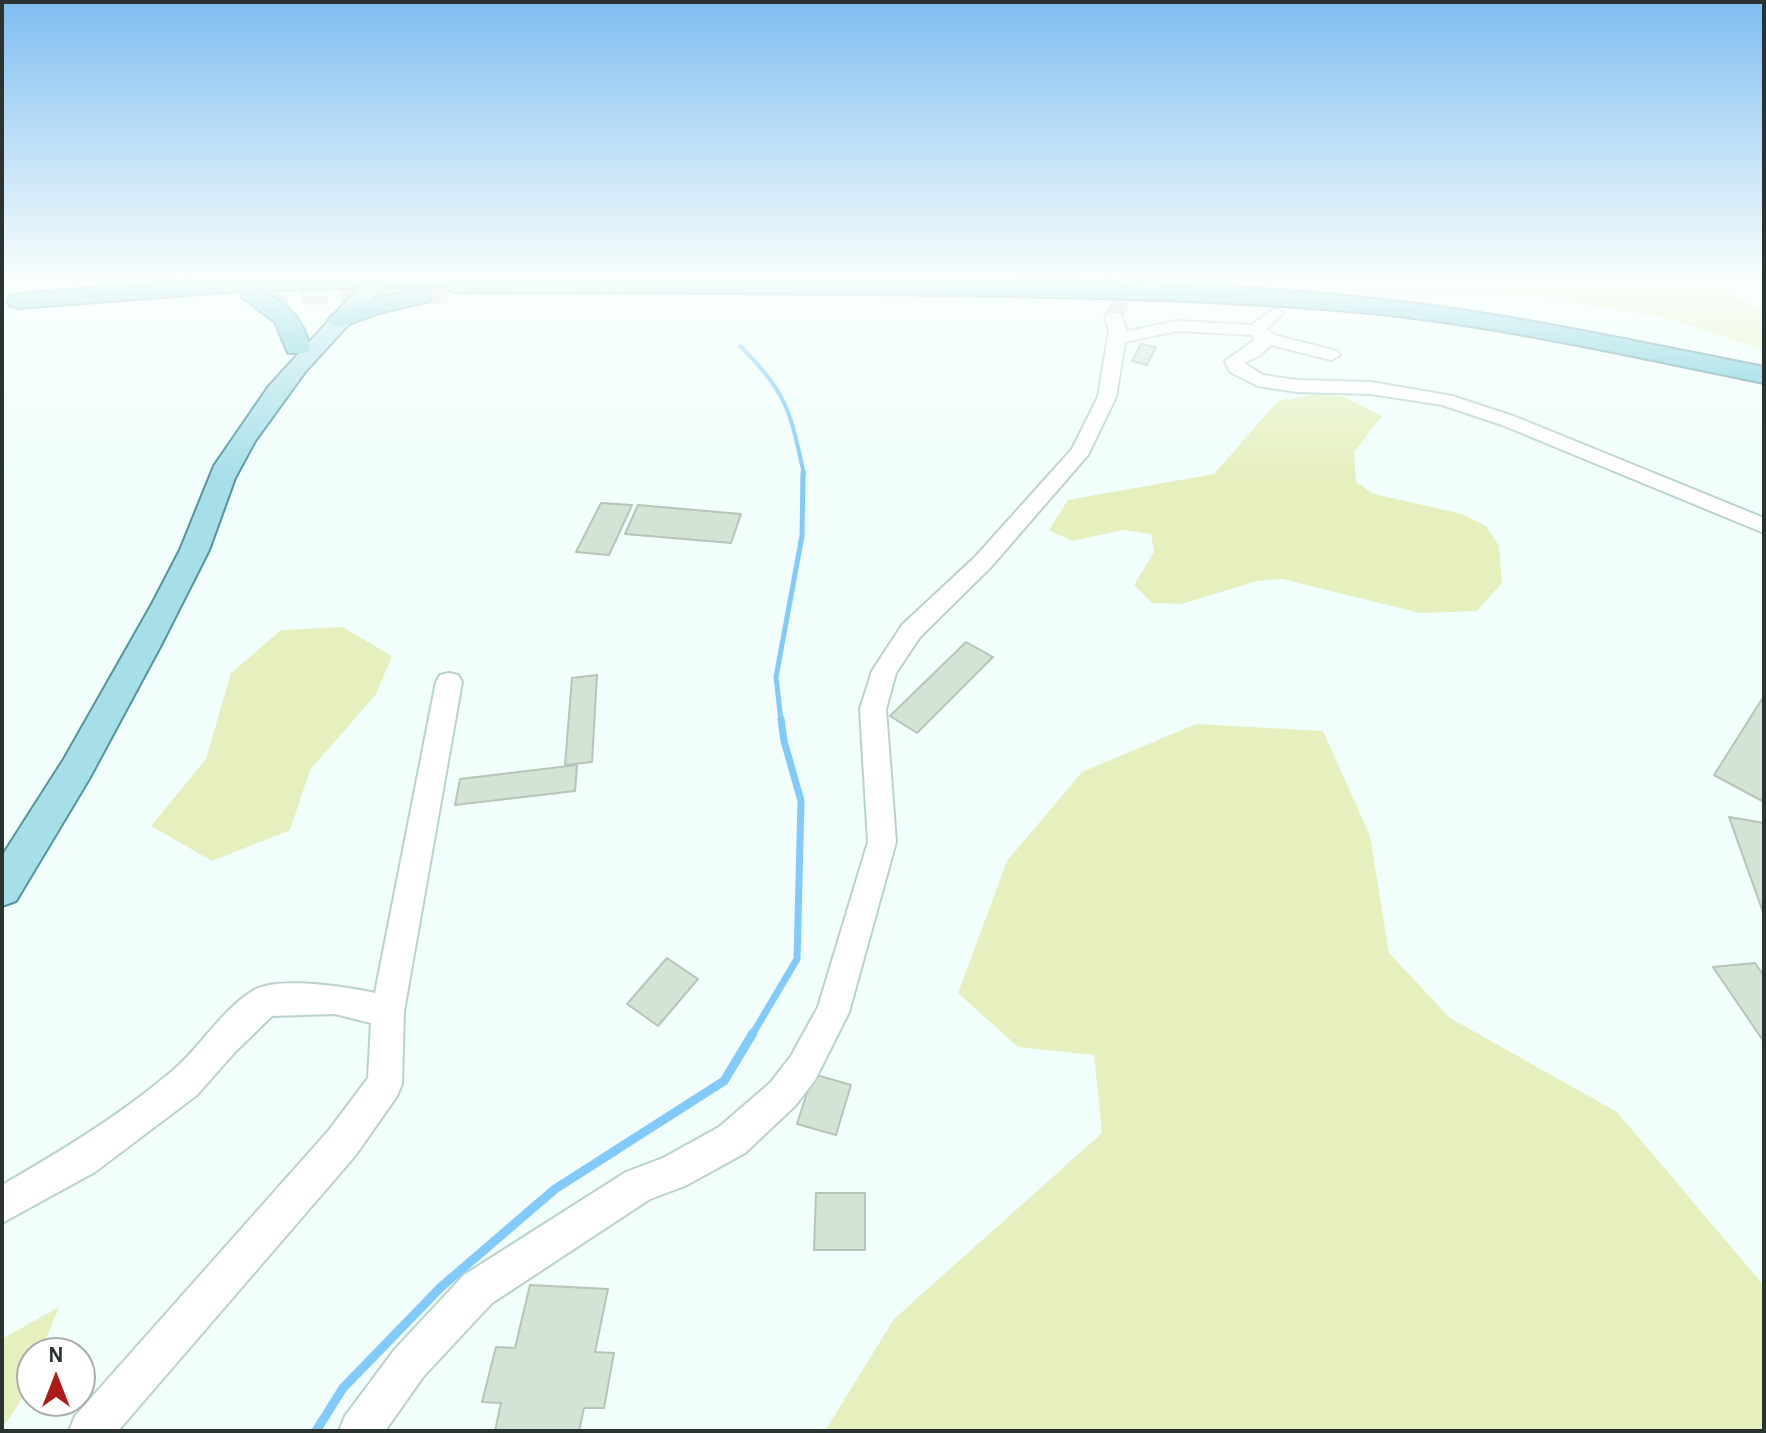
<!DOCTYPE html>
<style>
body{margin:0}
#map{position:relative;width:1766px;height:1433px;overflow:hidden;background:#f1fefb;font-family:"Alegreya Sans",sans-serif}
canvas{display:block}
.frame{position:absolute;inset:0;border:4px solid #2a3331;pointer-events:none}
.north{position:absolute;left:16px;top:1337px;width:80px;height:80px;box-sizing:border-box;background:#fff;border:2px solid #aaadad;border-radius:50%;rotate:0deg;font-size:22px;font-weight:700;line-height:32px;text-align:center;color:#2a3331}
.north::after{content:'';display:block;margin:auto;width:28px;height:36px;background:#ad1c1b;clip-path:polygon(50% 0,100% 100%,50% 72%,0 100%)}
</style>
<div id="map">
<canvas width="1766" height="1433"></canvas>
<div class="frame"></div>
<div class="north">N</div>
</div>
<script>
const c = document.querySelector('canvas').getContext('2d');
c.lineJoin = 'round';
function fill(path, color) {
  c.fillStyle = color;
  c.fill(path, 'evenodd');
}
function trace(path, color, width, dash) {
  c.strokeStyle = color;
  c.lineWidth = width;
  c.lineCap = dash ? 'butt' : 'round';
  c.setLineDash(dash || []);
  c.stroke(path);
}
const green = new Path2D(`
 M1266,278H1716L1722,290L1764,311V350L1672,320L1543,297L1407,294Z
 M1319,394L1344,397L1382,416L1354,452L1356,482L1374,494L1462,514L1486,526L1499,546L1502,583L1477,611L1420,613L1283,579L1257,581L1181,604L1152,603L1134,585L1154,552L1151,534L1123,530L1072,541L1049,530L1068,500L1214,474L1278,401Z
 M342,627L392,656L376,694L310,770L290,830L212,861L151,826L206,759L231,673L281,630Z
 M1196,724L1323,731L1370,836L1389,953L1450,1018L1617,1112L1764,1286V1431H825L894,1319L1102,1133L1094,1055L1018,1047L958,993L1007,861L1082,772Z
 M59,1307L40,1353H32C32,1382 20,1406 2,1428V1339Z`);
const streamFar3 = new Path2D(`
 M740,346C787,392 790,411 804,474`);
const streamFar2 = new Path2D(`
 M781,721L776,677L802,536L803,472`);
const streamFar1 = new Path2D(`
 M752,1035L797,959L801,801L784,741L781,719`);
const stream = new Path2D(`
 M316,1431L343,1388L441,1287L555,1189L724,1081L753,1033`);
const building = new Path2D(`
 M1141,344L1156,347L1147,365L1132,361Z
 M601,503L632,505L609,555L576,552Z
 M638,505L741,514L731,543L625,534Z
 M966,642L993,657L917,733L890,716Z
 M597,675L592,762L565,765L572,678Z
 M1764,696V802L1714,775Z
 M577,765L575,791L455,805L460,779Z
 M1729,817L1764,823V915Z
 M667,958L698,979L658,1026L627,1004Z
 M1755,963L1764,976V1042L1713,967Z
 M813,1074L851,1085L836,1135L797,1124Z
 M816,1193H865V1250H814Z
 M530,1285L608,1289L595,1352L614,1353L604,1408H584L579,1431H495L501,1403L482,1402L496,1347L515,1348Z`);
const minorTunnel = new Path2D(`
 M1114,317L1129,281`);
const highwayTunnel = new Path2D(`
 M261,291L456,290`);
const minor = new Path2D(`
 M1123,278H1140L1129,286L1123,284Z
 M1275,308L1283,313L1267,329L1274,335L1337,351L1340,355L1331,360L1271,345L1259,356L1244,363L1263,375L1297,380L1371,382L1452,396L1516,417L1764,518V533L1502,425L1442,405L1371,394L1297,392L1258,386L1230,372L1225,361L1255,340L1252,335L1178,331L1125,342L1116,397L1088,455L991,567L920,637L896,673L886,709L896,842L849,1012L815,1080L795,1106L745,1153L685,1186L650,1199L492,1303L423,1377L385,1431H339L345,1416L395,1349L464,1275L626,1172L663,1158L719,1127L771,1082L791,1056L818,1007L868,842L860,709L872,671L902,625L975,557L1072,449L1098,397L1109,330L1105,317L1108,313H1120L1127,331L1178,321L1252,325Z
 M449,673L458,675L462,682L404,1011L402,1084L397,1096L355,1156L118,1431H69L75,1416L329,1130L368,1078L371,1023L335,1014L272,1016L235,1052L197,1095L95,1172L2,1223V1185C61,1151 119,1116 171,1072C200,1048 221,1010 254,990C278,976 349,987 375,993L436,682L440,675Z`);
const major = new Path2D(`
 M368,278H391L305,372L255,441L235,478L209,550L161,645L89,779L16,901L2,906V856L64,759L152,604L180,550L214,466L269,386Z`);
const highway = new Path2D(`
 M488,278C784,283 1089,267 1383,300C1512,314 1638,342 1764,367V383C1637,357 1509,328 1380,314C1271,303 1160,299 1050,297C852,292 653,293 455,292L444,287L421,286L255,290C284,297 304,319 310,348L306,353H288L275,322L242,297L245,292L253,290L19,308L10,306L7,301L10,296L19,294L211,278Z
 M420,289L429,291L432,296L429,301L379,313L340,327L331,325L328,320C341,301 397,294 420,289Z`);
fill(green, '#e5f0be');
trace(streamFar3, '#82cafb', 4);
trace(streamFar2, '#82cafb', 5);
trace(streamFar1, '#82cafb', 7);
trace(stream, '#82cafb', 9);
fill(building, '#d3e3d5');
trace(building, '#b6c5b8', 2);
trace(minorTunnel, '#c9d5d3', 18, [18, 9]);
trace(highwayTunnel, '#c9d5d3', 27, [27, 13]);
trace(minor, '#bbd2cc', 4);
trace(major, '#56959f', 4);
trace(highway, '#56959f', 4);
fill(minor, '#fff');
fill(major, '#a7dfe9');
fill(highway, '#6dcada');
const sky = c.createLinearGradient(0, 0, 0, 479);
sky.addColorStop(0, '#7fbdf0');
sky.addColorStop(0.58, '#f9fffd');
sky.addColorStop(1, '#f9fffd00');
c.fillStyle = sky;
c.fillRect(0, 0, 1766, 479);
</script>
